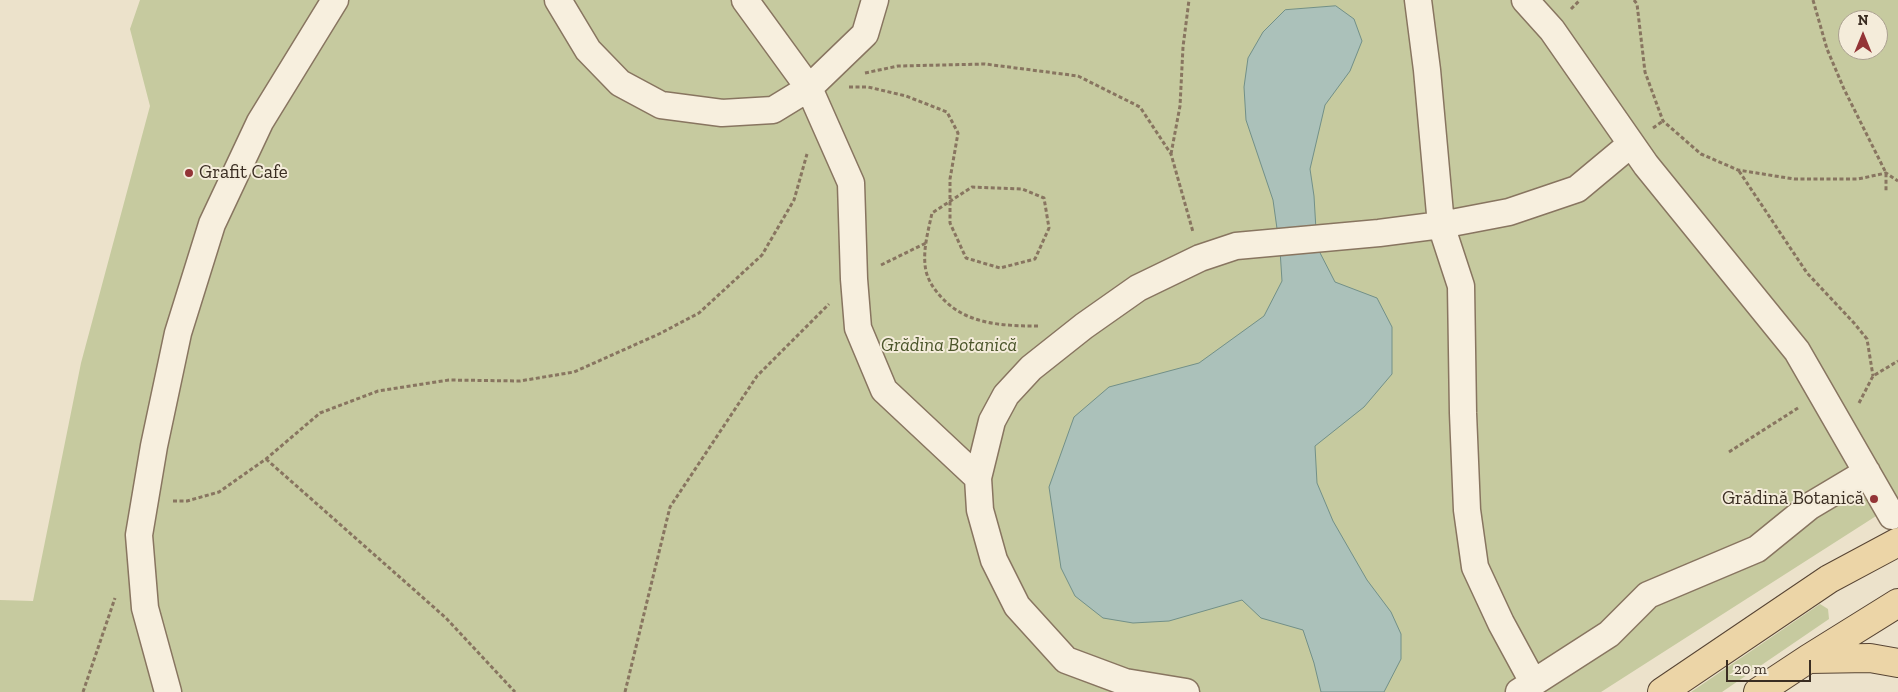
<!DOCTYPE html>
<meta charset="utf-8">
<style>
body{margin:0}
#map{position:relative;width:1898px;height:692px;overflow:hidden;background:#ece2cb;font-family:"Zilla Slab",serif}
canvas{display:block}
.north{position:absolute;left:1838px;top:10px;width:50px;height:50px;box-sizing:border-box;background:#f4ecda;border:1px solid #aaa090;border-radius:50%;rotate:0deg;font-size:14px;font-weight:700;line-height:20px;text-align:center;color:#3a2d22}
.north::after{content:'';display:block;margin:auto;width:18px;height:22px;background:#933436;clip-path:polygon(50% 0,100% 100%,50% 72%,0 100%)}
.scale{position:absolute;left:1726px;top:660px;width:85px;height:22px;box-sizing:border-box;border:2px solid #3a2d22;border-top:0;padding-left:6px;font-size:15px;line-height:18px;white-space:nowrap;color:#3a2d22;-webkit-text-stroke:4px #f4ecda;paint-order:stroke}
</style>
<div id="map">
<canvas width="1898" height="692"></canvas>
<div class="north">N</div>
<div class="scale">20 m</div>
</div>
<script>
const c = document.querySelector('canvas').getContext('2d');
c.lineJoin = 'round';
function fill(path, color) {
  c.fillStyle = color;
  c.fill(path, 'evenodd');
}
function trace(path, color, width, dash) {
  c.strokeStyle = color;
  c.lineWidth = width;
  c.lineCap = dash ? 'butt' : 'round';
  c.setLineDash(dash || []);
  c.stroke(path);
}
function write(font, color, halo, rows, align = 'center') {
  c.font = font + ' "Zilla Slab",serif';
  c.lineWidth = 4;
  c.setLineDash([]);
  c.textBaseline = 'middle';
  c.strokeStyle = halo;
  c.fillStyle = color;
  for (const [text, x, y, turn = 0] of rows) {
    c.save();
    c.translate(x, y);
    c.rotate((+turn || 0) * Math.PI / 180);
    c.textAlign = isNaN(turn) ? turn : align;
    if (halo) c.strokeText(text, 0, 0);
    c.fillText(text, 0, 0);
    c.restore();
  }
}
const green = new Path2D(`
 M140,0H1898V502L1601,692H0V600L33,601L81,363L150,106L130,29ZM1848,20H1878V50H1848Z
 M1820,604L1828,609L1829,619L1722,692H1691Z`);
const water = new Path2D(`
 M1336,6L1354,19L1362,41L1350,71L1325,105L1310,169L1314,196L1317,247L1335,282L1377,298L1392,327V374L1364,407L1315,446L1317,483L1333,521L1367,580L1391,612L1401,634V659L1384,692H1321L1314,663L1303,630L1261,618L1242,600L1169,621L1133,623L1103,618L1075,596L1061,568L1049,487L1074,417L1109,387L1199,363L1264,316L1282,281L1280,250L1273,200L1246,120L1244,87L1248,58L1263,32L1285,10Z`);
const path = new Path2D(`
 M1634,0L1637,4L1645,72L1663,121L1701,154L1738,170L1794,179H1858L1886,173L1898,181
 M1813,0L1827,49L1844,89L1886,173V191
 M1571,9L1580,0
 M865,73L898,66L985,64L1078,76L1140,107L1171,154L1193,232
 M849,87H868L906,96L947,112L958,133L950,179V223L966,258L1000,268L1035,259L1049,228L1044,198L1022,189L972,187L932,213C928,232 922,252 926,271C929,283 936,292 944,300C969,325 1005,326 1039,326
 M1653,128L1663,121
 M1171,154L1180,106L1183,47L1189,0
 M1739,171L1807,273L1854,323L1867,339L1873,376
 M881,265L926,243
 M1859,403L1873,376L1898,361
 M1729,452L1798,408
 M266,459L446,618L515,692
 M173,501H187L219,492L266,459L320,413L378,391L449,380L520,381L574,372L659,334L699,313L762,255L794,200L807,154
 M83,692L115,598
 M625,692L670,507L757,376L829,304`);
const street = new Path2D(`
 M558,0L588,50L620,83L661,105L722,113L773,110L809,88L865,34L875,0
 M745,0L809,88L851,183L854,279L858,328L884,390L978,478
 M1418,0L1427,70L1441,225L1461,286L1463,413L1467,510L1475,567L1501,623L1533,682
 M1525,0L1552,30L1646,165L1797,351L1892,516
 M168,692L145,608L139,535L154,446L178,333L212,224L260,122L335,0
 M1186,692L1125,682L1066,660L1017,606L994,560L980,510L978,478L992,421L1006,395L1031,368L1084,326L1138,288L1200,258L1236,246L1379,233L1441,225L1509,212L1577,189L1631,144
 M1519,692L1609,634L1648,595L1757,549L1810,506L1867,472`);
const primary = new Path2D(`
 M1809,659L1870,658L1898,663
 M1662,692L1829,579L1898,542
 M1758,692L1808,659L1898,603`);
const markers = [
 [189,173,5,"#933436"],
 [1874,499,5,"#933436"]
];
const poiNames = [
 ["Grafit Cafe",199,173],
 ["Grădină Botanică",1864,499,"right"]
];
const parkNames = [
 ["Grădina Botanică",949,346]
];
fill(green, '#c6ca9f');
fill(water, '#abc1ba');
trace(water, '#729088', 1);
trace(street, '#887560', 29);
trace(primary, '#574433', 30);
trace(path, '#887560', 3, [4, 2.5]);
trace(street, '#f7efde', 26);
trace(primary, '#ecd5a7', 28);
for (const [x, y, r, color] of markers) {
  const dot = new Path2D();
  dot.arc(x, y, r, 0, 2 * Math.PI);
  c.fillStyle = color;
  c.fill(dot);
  trace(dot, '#f4ecda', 2);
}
write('19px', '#3a2d22', '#f4ecda', poiNames, 'left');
write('italic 19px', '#4b552a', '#f4ecda', parkNames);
</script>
